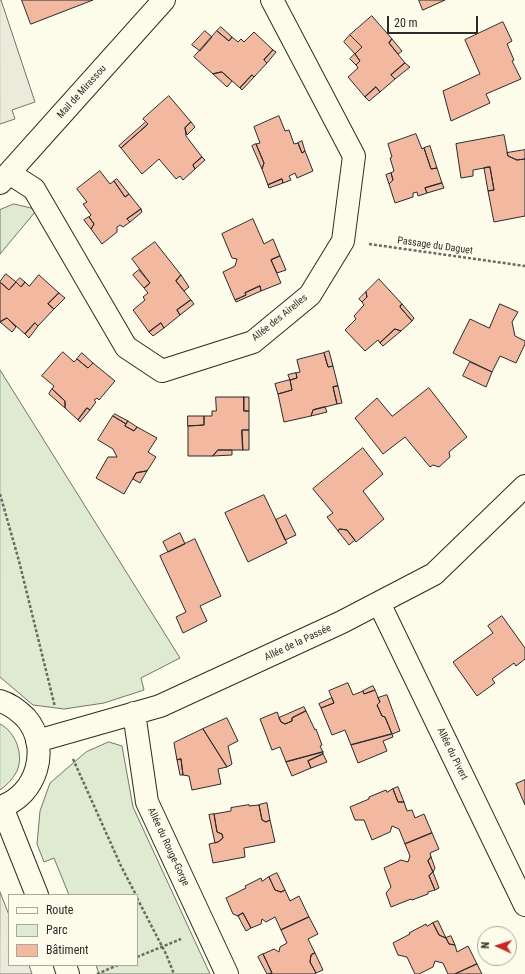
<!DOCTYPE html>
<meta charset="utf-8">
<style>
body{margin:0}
#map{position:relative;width:525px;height:974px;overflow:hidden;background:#fdfbea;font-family:"Roboto Condensed",sans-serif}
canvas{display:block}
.legend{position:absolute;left:8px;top:894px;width:130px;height:72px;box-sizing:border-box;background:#fdfbea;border:1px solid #a9a89e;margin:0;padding:5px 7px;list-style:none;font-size:12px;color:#2b2b2b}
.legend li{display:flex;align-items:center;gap:8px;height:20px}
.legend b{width:20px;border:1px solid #a9a89e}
.north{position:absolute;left:477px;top:926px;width:40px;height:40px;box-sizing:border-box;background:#fdfbea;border:1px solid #a9a89e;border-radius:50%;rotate:273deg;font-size:11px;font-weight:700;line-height:16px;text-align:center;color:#2b2b2b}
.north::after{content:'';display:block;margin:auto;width:14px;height:18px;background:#c62828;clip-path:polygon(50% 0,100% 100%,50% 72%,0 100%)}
.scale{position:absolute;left:387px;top:16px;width:91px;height:18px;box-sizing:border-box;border:2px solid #2b2b2b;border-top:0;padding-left:5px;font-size:12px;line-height:14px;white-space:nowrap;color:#2b2b2b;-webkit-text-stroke:3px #fdfbea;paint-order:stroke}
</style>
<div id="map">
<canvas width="525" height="974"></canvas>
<ul class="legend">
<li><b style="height:5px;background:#fdfbea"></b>Route</li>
<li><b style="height:11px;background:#deebd1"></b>Parc</li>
<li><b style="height:11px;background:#f2b8a0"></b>Bâtiment</li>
</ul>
<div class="north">N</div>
<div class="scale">20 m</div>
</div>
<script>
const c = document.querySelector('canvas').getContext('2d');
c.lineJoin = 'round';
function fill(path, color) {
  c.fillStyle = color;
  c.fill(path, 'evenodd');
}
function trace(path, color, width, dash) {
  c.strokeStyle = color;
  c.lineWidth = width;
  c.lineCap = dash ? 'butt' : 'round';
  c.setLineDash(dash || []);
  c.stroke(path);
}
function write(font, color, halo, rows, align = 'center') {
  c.font = font + ' "Roboto Condensed",sans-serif';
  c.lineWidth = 3;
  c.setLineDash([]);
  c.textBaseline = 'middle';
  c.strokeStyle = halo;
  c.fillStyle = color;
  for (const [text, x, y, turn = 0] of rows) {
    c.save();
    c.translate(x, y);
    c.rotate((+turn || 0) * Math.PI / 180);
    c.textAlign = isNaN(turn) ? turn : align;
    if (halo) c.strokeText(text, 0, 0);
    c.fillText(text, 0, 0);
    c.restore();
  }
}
const green = new Path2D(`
 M14,204L31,208L35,212L0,254V210Z
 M0,370L180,658L141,678L144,690L104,703L64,709L33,705L0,677Z
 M0,724C16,732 24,755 17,771C13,779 7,785 0,790Z
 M109,742L122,746L133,807L210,974H99L96,965H137V895H69L54,858L44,862L37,844L40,811L50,783L86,752Z`);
const parking = new Path2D(`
 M0,0H1L35,102L12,110L15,119L0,124Z
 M0,892L9,915V965H29L32,974H0Z`);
const building = new Path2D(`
 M22,0H93L31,24Z
 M419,0H445L423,10Z
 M372,16L392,39L389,43L405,63L391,75L395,79L380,92L376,87L365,97L348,77L358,68L356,65L360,61L355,54L362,47L350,35Z
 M503,22L512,41L507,44L514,60L512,61L521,79L486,94L490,103L451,121L443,91L480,74L465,40Z
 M221,27L232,37L229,41L217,31Z
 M205,31L212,37L200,51L192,45Z
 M217,31L229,41L232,37L238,42L241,39L244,42L254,32L273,50L264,60L267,63L254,77L252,75L240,88L222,72L213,74L194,57Z
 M350,35L362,47L355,54L344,42Z
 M392,39L402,51L398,54L389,43Z
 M273,50L276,52L267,63L264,60Z
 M355,54L360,61L356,65L350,59Z
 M405,63L410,67L395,79L391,75Z
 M222,72L232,81L227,87L213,74Z
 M252,75L254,77L242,90L240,88Z
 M376,87L380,92L369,101L365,97Z
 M169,96L191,122L185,128L186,136L202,157L193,165L195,169L183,180L180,176L176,179L159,159L142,174L121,148L148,124L143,119Z
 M279,116L285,131L289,130L294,144L298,143L302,153L305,151L313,171L297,178L295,173L289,176L291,180L283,183L282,179L268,185L262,169L264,163L256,144L260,143L254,127Z
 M146,122L148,124L121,148L119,146Z
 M191,122L195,127L187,135L185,128Z
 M416,134L422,149L424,148L431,169L437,168L442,183L425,188L427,193L418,196L417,192L413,193V197L395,203L389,184L393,180L391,173L394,171L390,158L392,157L388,144Z
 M504,135L508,156L517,160L525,159V216L494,222L488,191L494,190L490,167L473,170V176L461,178L456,144Z
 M302,141L305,151L302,153L298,143Z
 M256,144L264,163L262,169L252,146Z
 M430,146L437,168L431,169L424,148Z
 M525,150V159L517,160L508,156L507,153Z
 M202,157L205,160L195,169L193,165Z
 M490,167L494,190L488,191L484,168Z
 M100,171L110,184L114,181L125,197L129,194L141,209L127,219L130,222L123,227L120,225L117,227V232L102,244L91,229L94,224L89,217L91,215L83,204L87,202L77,189Z
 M391,173L393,180L389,184L386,175Z
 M117,179L129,194L125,197L114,181Z
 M282,179L283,183L269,188L268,185Z
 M442,183L444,188L427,193L425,188Z
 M141,209L142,212L130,222L127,219Z
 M89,217L94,224L91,229L84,220Z
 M253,219L264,244L273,239L280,256L271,260L281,283L261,291L260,286L245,293L246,295L235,300L223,272L235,266L237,259L232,258L222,234Z
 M155,242L181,275L176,281L191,300L177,310L180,315L164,328L161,323L149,332L133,310L145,300L143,297L148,293L144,288L150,283L132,259Z
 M280,256L286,270L277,273L271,260Z
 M139,270L150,283L144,288L133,275Z
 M6,274L16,282L9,290L0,282Z
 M39,275L59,293L48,304L54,309L38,326L35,323L25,334L7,318L0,322V282L9,290L16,282L21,287L25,282L29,286Z
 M181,275L189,287L184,291L176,281Z
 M20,278L25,282L21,287L16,282Z
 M379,279L402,304L400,307L412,321L401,331L395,329L380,343L378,340L365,351L345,330L356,319L354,316L364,305L362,302L367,297L366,292Z
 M260,286L261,291L236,302L235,300L246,295L245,293Z
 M366,292L367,297L362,302L359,299Z
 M59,293L65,298L54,309L48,304Z
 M191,300L194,304L180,315L177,310Z
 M402,304L414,318L412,321L400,307Z
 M500,304L518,312L512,322L515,336L525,341V344L516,363L500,356L492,372L453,353L470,319L489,328Z
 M7,318L16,327L12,332L0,322Z
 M35,323L38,326L29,338L25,334Z
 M161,323L164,328L153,336L149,332Z
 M395,329L401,331L383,346L380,343Z
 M329,351L333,366L328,367L324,353Z
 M63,352L74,362L77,359L88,368L93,363L115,381L99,400L97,398L94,400L96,402L90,410L87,408L78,420L65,408V401L52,389L54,386L42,376Z
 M82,353L93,363L88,368L77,359Z
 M324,353L328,367L333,366L338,386L333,387L337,404L313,410L311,416L284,422L278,394L292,390L290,380L297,378L296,373L300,372L297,360Z
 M470,362L492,372L486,387L463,376Z
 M296,373L297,378L290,380L288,375Z
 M290,380L292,390L278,394L275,384Z
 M338,386L342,403L337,404L333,387Z
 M429,388L467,437L449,452L450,457L439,467L433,465L430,467L405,437L383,454L355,418L377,398L392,416Z
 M52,389L65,401V408L49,394Z
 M216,397H244V411H249V430H242L243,450H218L213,456H188V426L204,425V416H212V411H216Z
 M244,397H249V411H244Z
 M325,407L327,412L311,416L313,410Z
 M87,408L90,410L80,422L78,420Z
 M115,414L128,421L126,424L113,416Z
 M113,416L126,424L125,426L134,431L137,427L157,438L148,452L156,457L147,471L136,473L124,494L96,478L108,457H117L113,449L98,440Z
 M188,416H204V425L188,426Z
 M128,421L137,427L134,431L125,426Z
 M242,430H249V450H243Z
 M363,448L383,474L363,491L384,519L356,542L347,530L340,529L338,531L327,517L333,513L313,489Z
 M218,450H232V455L213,456Z
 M147,471L140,483L133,479L136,473Z
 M264,495L287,543L248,562L225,513Z
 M286,515L296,535L285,540L276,520Z
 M340,529L347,530L355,540L349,545L338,531Z
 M180,533L185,544L168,552L163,542Z
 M195,539L221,596L200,606L207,621L183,633L176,617L186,612L160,556Z
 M502,616L525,648V659L516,666L514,663L492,679L495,683L477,696L453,662L493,633L488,626Z
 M348,683L353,695L363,691L364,694L375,690L380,702L377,705L382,716L385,717L392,734L351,745L345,730L332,735L321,708L334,703L329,691Z
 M373,686L375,690L364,694L363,691Z
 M387,695L400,731L392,734L385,717L382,716L377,705L380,702L378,698Z
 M332,698L334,703L321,708L319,704Z
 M304,707L306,711L292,718V721L285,724L281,722L279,718Z
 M306,711L315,730L316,729L322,745L320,746L323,752L286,762L280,747L272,750L260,719L277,712L281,722L285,724L292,721V718Z
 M227,718L238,741L228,746L232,764L227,767L203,729Z
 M203,729L227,767L218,769L221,784L192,790L189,776L183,775L181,759L177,760L174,743Z
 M392,734L393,737L383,741L387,751L358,763L351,745Z
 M323,752V754L308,761L311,768L292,776L286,762Z
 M323,754L327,762L311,768L308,761Z
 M181,759L183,775H180L177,760Z
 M525,780V805L516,784Z
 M398,787L404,802H398L393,789Z
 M393,789L398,802H404L407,811L412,810L415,818L424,814L432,833L405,844L399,829L392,826L390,832L372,840L364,820H355L350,807L369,799V797L386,790L387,792Z
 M267,803L270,820L266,822L262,820L259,805Z
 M249,805V806L259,805L262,820L266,822L270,820L275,842L244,848L245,857L213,863L209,844L218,842L223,838L222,834L217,832L214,814L231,811V808Z
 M214,814L217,832L222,834L223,838L218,842L215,843L209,815Z
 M432,833L439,849L430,853L431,857L428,861L433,872L429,876L435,890L428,892V894L412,900L411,899L391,907L386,893L391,887L384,868L401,860L408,862L410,856L405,844Z
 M431,857L435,868L433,872L428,861Z
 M433,872L439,888L435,890L429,876Z
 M277,873L285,890L281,892L275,890L269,877Z
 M269,877L275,890L281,892L285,890L290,901L299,896L309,917L281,930L275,917L266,922L262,919L261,924L251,928L243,913L238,916L233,914L226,898L246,888L245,886L261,878L262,881Z
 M243,913L251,928L246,931L238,916Z
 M309,917L318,934L308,939L315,953L311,955L310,962L316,973L314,974H270L272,973L263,954L274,949L279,952L280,947L287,943L281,930Z
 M438,921L446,938L439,935L433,923Z
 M433,923L439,935L446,938L449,944L455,945L457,952L468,946L477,964L455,974H448L443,963L435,961L433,967L419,974H415L407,957L398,955L393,943L410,934L409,933L426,924L427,926Z
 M451,936L455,945L449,944L446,938Z
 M315,953L323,970L316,973L310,962L311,955Z
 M263,954L272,973L267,974L258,957Z
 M477,964L482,974H455Z`);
const path = new Path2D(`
 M369,244L525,266
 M0,494L19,561L55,707
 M73,759L121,866L136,895
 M137,898L166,954L174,974
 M137,957L181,939
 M97,974L118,965`);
const street = new Path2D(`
 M9,173L34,189L126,347L162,371L253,342L310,295L343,241L354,156L272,0
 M0,183L164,0
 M379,603L525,905
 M0,701C10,704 19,711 26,718C51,747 37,796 0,807
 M134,713L147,802L227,974
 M37,741L160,706L342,622L434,574L525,486
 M2,807L37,895
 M65,965L68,974`);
const streetNames = [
 ["Mail de Mirassou",82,92,-48],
 ["Passage du Daguet",435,246,8],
 ["Allée des Airelles",280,318,-39],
 ["Allée de la Passée",298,643,-25],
 ["Allée du Pivert",452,754,64],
 ["Allée du Rouge-Gorge",168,847,65]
];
fill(green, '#deebd1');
trace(green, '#74746e', 1);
fill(parking, '#eceadb');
trace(parking, '#74746e', 1);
fill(building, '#f2b8a0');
trace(building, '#2b2b2b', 1);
trace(street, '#2b2b2b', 24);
trace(path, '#6a6964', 2.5, [3, 2]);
trace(street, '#fdfbea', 22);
write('10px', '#2b2b2b', '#fdfbea', streetNames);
</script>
